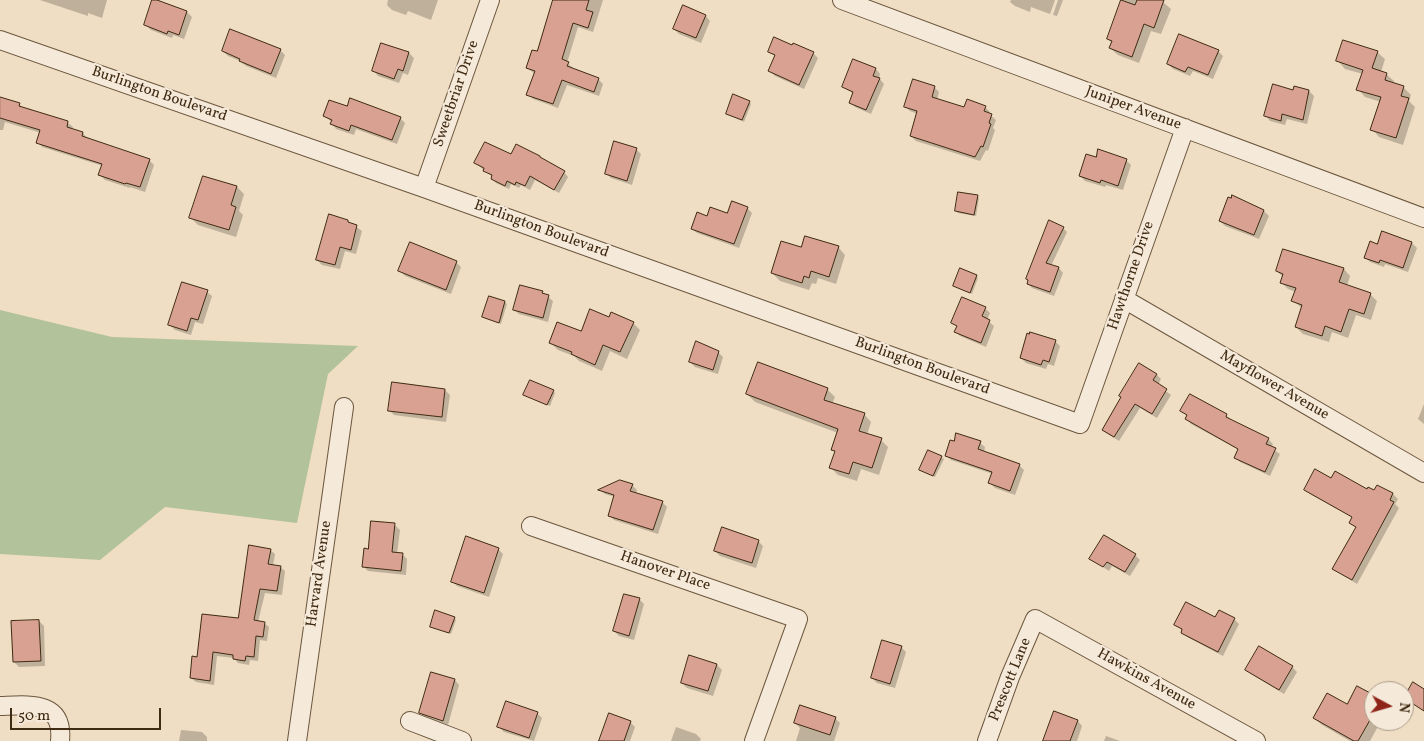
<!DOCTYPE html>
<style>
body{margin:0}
#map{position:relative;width:1424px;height:741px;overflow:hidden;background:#efddc4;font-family:Vollkorn,serif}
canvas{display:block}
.north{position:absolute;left:1364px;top:681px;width:50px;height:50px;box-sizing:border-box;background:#f5e9d9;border:1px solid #ac9d89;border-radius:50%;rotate:96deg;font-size:14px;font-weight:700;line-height:20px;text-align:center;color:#3f2a12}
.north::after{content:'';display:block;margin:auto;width:18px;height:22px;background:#8f2418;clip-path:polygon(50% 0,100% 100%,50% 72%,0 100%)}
.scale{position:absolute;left:10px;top:708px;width:151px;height:22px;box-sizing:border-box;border:2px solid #3f2a12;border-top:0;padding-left:6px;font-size:15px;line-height:18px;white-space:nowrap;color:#3f2a12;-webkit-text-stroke:4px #f5e9d9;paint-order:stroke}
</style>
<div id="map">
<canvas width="1424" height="741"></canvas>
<div class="north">N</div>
<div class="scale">50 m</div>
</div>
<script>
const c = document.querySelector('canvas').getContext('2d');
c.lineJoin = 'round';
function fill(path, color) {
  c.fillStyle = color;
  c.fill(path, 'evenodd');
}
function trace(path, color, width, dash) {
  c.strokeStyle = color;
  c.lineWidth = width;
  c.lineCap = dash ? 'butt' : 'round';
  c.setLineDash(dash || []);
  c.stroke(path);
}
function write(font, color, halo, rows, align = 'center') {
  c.font = font + ' Vollkorn,serif';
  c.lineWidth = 4.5;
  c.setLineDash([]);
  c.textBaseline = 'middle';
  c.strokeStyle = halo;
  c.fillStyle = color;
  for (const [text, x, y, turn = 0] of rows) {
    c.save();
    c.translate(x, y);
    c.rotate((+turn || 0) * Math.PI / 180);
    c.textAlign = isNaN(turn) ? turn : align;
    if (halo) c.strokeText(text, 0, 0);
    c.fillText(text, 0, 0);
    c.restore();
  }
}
const green = new Path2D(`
 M0,310L112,337L358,346L328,374L297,523L165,507L100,560L0,554Z`);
const shadow = new Path2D(`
 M40,0H107L102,18L88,13V16Z
 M153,0L187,12L192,17L184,39L173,35L172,38L151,30L146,25Z
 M388,0H438L431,20L408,11L406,15L392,10L387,5Z
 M554,0H603L593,32L578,27L567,63L573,68L572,70L598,79L603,84L599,96L567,85L558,108L533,99L528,94L535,74L527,68L538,53Z
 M1011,0H1055L1050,14L1031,7L1030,12L1015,6L1010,2Z
 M1058,0H1063L1057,16L1053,15Z
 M1122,0H1158L1163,2L1171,9L1161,34L1151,31L1139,63L1118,55L1110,48L1112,43L1108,39Z
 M706,16L710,21L701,43L679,34L674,29Z
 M382,44L409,53L414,58L408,75L403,73L399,83L378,76L374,71Z
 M280,50L285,55L276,78L246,66L240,61L228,56L223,51Z
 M769,51L813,53L818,58L804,89L775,76L770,71L776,57Z
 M1218,51L1223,56L1213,79L1193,71L1190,76L1173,69L1168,64Z
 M1377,52L1385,59L1381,72L1386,74L1394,81L1393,84L1403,87L1411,95L1409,101L1415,107L1403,145L1379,137L1372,129L1381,102L1365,97L1358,89L1363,74L1345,69L1338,61Z
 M854,60L876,69L880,74L879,78L884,84L871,114L855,107L850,102L854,94L843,87Z
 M934,87L939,92L937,100L965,108L985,107L990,112L989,114L996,120L993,128L995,130L988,151L986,150L980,161L916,141L911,136L918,114L910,111L905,106Z
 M1295,88L1309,91L1314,96L1307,124L1287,119L1285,125L1270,121L1266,116L1294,92Z
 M0,99L19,104L24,109L68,123L73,127L72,130L83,133L87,138L149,160L154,165L145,192L130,187V188L105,180L100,175L103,166L42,147L38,142L41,133L5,122L3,130H0Z
 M749,102L751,104L744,122L727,114Z
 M348,108L400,118L405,123L397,144L356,129L354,135L336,129L332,124V122L324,116Z
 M636,149L641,154L632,185L611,178L606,173Z
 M512,156L564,172L568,177L559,193L535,180L530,190L521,185L519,188L511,184L509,189L496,183L492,178L493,177L475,163Z
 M1097,159L1126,160L1131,165L1123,190L1106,185L1105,187L1085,181L1080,176Z
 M237,187L244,194L239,211L243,215L236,237L198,225L190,217Z
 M977,196L979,198L976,216L958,213L956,211Z
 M1233,196L1264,211L1269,216L1259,239L1225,226L1220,221Z
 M747,208L752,213L739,248L697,233L692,229L708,217L728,215Z
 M348,221L362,231L356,254L345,251L340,269L322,265L317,260Z
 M1063,228L1067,232L1051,266L1059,268L1063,273L1054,296L1032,288L1028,284Z
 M1383,233L1412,243L1417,248L1408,272L1385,264L1384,267L1370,262L1365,257L1378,246Z
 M838,247L845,255L836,284L818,278L816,284L812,283L809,290L780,281L772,273Z
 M456,262L461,267L451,294L405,276L400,271Z
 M1344,269L1350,276L1347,286L1370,294L1377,301L1371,320L1356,315L1348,338L1332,332L1329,342L1303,334L1296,327L1302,308L1293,301L1296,292L1288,289L1282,283L1283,277L1277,271Z
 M976,276L978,278L972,294L954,286Z
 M207,292L212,296L203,324L195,322L191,335L175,330L170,325Z
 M542,292L553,301L548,322L519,314L514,310Z
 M505,302L507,304L501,324L483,317Z
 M985,308L990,313L987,320L994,326L986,347L960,336L955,331L957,327L953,323Z
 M609,319L633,323L640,330L627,359L610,351L602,371L579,361L574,356L558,350L551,343L581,332Z
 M1055,341L1060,346L1054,366L1048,364L1046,369L1026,363L1021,358Z
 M718,352L723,357L718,374L695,367L690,362Z
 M759,363L828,390L835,397L832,404L864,414L871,422L867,435L881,440L888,447L879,475L861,469L857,481L838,475L831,468L836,452L833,449L838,433L755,402L747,394Z
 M1156,374L1161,379L1158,385L1171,395L1157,418L1140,408L1119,441L1108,434L1103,429Z
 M445,390L450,395L446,422L394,415L389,410Z
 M553,391L555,393L550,406L525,395Z
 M1424,404V424L1418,419Z
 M1181,411L1226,415L1231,420L1268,439L1273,444L1271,448L1280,454L1270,476L1240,462L1236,457L1239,450L1191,424L1187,419L1188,416Z
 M980,443L985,447L984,452L1019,465L1024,470L1015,495L995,488L990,483L993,474L951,460L946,455Z
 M941,457L944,459L935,477L921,470Z
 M1331,480L1374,492L1377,486L1393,494L1398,499L1395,504L1399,508L1357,584L1339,573L1334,568L1357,528L1351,523L1353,518L1310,494L1305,489Z
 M632,485L637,490L636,494L662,502L667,507L658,534L614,520L609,515L615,497L605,494L600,490Z
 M395,525L400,530L397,554H402L407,559L406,575L368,571L363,566L369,550Z
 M758,541L763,546L756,568L720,556L715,551Z
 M498,549L503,554L489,597L457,586L452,581Z
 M270,550L275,554L273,566L280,567L285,571L282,595L265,593L258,622L264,623L269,627L267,641L260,640L258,661L250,660L249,665L238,663L234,658L217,656L214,685L196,682L191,678L198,658L239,620Z
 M1135,555L1140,560L1130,576L1112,566L1109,571L1091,559Z
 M624,595L640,600L644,604L634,640L619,636L614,631Z
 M454,618L456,620L451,634L431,626Z
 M1216,619H1234L1239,624L1223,656L1187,637L1182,632L1183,631L1175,624Z
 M39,621L44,626L45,666L19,667L14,662Z
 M901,647L906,652L895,688L877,683L872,678Z
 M1259,647L1292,667L1297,672L1284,694L1251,674L1246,669Z
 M690,657L717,665L722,670L713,696L687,688L682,683Z
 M455,680L459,685L448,725L425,717L420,713Z
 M1374,697V721H1381L1370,741H1350L1322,725L1314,718Z
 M537,713L542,718L534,741L504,732L499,727Z
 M835,718L840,723L834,741H796L800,728L795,723Z
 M1078,721L1082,726L1077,741H1044Z
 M630,722L635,727L630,741H600Z
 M676,727L696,734L701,739L700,741H671Z
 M181,730L202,732L207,737V741H179Z
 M1106,736L1120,741H1104Z`);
const building = new Path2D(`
 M152,0H157L187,11L179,35L168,31L167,34L144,25Z
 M553,0H589L586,10L593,12L588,28L573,23L562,59L569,62L567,66L599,78L594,92L562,80L553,104L526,95L535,71L526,68L532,50L537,51Z
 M1121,0L1135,5L1137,0H1164L1154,28L1144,24L1132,57L1109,48L1112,41L1107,39Z
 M683,5L706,15L696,38L673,29Z
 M230,29L281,49L271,74L239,61L240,59L222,51Z
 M1179,34L1219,50L1208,75L1188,67L1185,72L1167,64Z
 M774,37L792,45L793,43L814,52L799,85L768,71L775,55L768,52Z
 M1343,40L1378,51L1372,68L1387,73L1385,80L1404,86L1401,96L1409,98L1396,138L1370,130L1381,97L1356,90L1363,70L1336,61Z
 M381,43L409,52L403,71L398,69L394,79L372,71Z
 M853,59L876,68L873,76L880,78L866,110L849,103L853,92L842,87Z
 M913,79L935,86L932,97L964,107L967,99L986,106L984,111L992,114L989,123L991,124L983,147L981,146L975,157L910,136L917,111L904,107Z
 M1273,84L1293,90L1294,86L1309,90L1303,120L1282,114L1281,121L1264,116Z
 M733,94L750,101L742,120L726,114Z
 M0,97L20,103L19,106L68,121L67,127L83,132L82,136L150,159L140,187L126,183L125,184L98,175L102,164L36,143L40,130L0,118Z
 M350,98L401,117L392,140L351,125L349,131L330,124L332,120L323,116L329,100L347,106Z
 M614,141L637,148L627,181L605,174Z
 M485,142L511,154L516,144L540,156V157L565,171L554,190L530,176L525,186L516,182L515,185L507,181L505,186L491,179L492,175L483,171L484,168L474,163Z
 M1098,149L1127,159L1118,186L1101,180L1100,183L1079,176L1086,154L1096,157Z
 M203,176L237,186L231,205L236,207L229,230L189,218Z
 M958,192L978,195L974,215L955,211Z
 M1232,195L1264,210L1254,235L1219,221L1228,197L1231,198Z
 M732,201L748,207L734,244L691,229L697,212L707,216L710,207L727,213Z
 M329,214L348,220V222L357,225L351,250L340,247L335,265L316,260Z
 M1049,220L1064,227L1046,263L1059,267L1050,292L1027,284L1028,280L1026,279Z
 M1382,231L1412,242L1403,268L1380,260L1379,263L1364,258L1370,241L1377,244Z
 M805,236L839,246L829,277L811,271L809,278L804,276L802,283L771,273L781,241L801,247Z
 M410,242L457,261L446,290L398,271Z
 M1283,249L1344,268L1339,282L1371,293L1364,314L1349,309L1341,332L1325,326L1322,336L1295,327L1302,305L1291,301L1296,288L1280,283L1283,274L1276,271Z
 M960,268L977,275L970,293L953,286Z
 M182,282L208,290L198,320L191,318L187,331L168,325Z
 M520,285L543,291L542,293L549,295L543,318L513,310Z
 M489,296L505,301L499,323L482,317Z
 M962,297L986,307L982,316L990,320L981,343L954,332L957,326L951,323Z
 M590,309L609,317L611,312L634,322L620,352L603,345L595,365L571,354L572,352L549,343L557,322L581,331Z
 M1030,332L1056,340L1049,362L1043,360L1041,365L1020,358L1027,333L1029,334Z
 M696,341L719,351L713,370L689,362Z
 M758,362L828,388L824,400L865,413L859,431L882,438L872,468L853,462L849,474L829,468L835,451L831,450L838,429L746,394Z
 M1139,363L1157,374L1153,380L1167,389L1152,414L1135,404L1114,437L1102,430L1121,397L1119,396Z
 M530,380L554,390L547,405L523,395Z
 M392,382L445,389L442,417L388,411Z
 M1190,394L1227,414L1226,417L1269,438L1266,444L1276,448L1265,472L1234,458L1238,449L1185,419L1187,415L1180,411Z
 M956,433L981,441L978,449L1020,464L1010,491L988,483L992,472L945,456L950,440L954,441Z
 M928,450L942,456L933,476L919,470Z
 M1315,469L1331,478L1335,471L1367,489L1368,487L1374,490L1377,485L1393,493L1390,500L1394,502L1352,580L1332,569L1356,527L1349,523L1352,517L1304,490Z
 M620,480L633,484L630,491L663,501L653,530L608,516L614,495L598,490Z
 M371,521L395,523L392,552L403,553L401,571L362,567L364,548L368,549Z
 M722,527L759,540L752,563L714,551Z
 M1104,535L1136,554L1125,572L1107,562L1103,567L1089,559Z
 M466,536L499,548L484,593L451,582Z
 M249,545L271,549L268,564L281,566L277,591L260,589L254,620L265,622L263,637L256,636L254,657L246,656L245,661L233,659V655L213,652L210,681L190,678L192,656L197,657L202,614L238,618Z
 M624,594L640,598L629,636L613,631Z
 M1186,602L1215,617L1219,610L1235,618L1218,652L1181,633L1182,629L1174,625Z
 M435,610L455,617L449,633L430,627Z
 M39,620L41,661L13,662L11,621Z
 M882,640L902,646L890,684L871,678Z
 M1259,646L1293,666L1279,690L1245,670Z
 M689,655L717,664L708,691L681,683Z
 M431,672L455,679L443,721L419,713Z
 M1413,682L1424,689V711L1404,698Z
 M1357,686L1374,695V713L1358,741H1354L1313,718L1327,693L1347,704Z
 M506,701L538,712L529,738L497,727Z
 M800,705L836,717L830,735L794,723Z
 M1054,711L1078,720L1070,741H1043Z
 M609,713L631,721L624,741H599Z`);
const street = new Path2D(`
 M842,0L1424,218
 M0,40L424,188L1080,424L1185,128
 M424,188L490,0
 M1124,299L1424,473
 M531,526L798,619L754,741
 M0,706C29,705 64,700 60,741
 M410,721L462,741
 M297,741L344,407
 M987,741L1010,677L1035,619L1256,741`);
const streetNames = [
 ["Sweetbriar Drive",457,94,-71],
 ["Burlington Boulevard",159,95,19],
 ["Juniper Avenue",1133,109,20],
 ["Burlington Boulevard",541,230,20],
 ["Hawthorne Drive",1132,276,-71],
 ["Burlington Boulevard",922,367,20],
 ["Mayflower Avenue",1274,386,30],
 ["Hanover Place",665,572,19],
 ["Harvard Avenue",320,574,-82],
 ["Prescott Lane",1011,680,-68],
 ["Hawkins Avenue",1146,680,29]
];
fill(green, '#b2c29a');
fill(shadow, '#0003');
fill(building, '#d9a192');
trace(building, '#3f2a12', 1);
trace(street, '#6b573e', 20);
trace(street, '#f5e9d9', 18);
write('15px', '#3f2a12', '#f5e9d9', streetNames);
</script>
